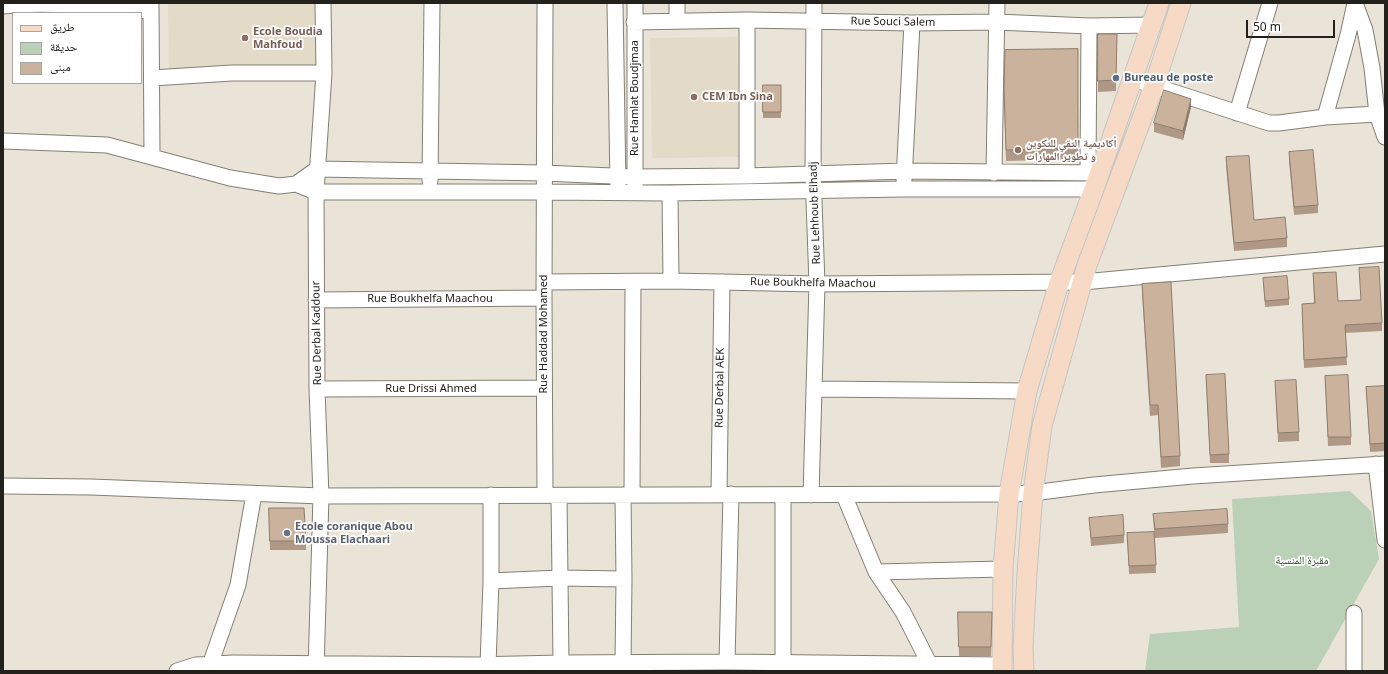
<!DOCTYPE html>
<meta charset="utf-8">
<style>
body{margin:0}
#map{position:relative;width:1388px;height:674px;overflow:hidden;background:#eae4d8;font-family:"Noto Sans","Noto Naskh Arabic",sans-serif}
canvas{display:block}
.frame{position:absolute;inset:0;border:4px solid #23211c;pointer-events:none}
.legend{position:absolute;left:12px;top:12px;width:130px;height:72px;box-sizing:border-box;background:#fff;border:1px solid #a7a6a4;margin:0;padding:5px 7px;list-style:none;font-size:12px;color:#23211c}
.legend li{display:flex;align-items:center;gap:8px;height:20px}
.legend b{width:20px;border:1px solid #a7a6a4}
.scale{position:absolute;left:1246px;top:20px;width:89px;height:18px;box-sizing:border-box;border:2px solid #23211c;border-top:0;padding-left:5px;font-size:12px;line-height:14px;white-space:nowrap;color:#23211c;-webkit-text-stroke:3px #fff;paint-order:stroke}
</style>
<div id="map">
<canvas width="1388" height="674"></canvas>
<div class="frame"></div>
<ul class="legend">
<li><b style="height:5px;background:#f6dac6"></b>طريق</li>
<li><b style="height:11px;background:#bad0b7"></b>حديقة</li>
<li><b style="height:11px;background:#cbb29c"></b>مبنى</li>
</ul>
<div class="scale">50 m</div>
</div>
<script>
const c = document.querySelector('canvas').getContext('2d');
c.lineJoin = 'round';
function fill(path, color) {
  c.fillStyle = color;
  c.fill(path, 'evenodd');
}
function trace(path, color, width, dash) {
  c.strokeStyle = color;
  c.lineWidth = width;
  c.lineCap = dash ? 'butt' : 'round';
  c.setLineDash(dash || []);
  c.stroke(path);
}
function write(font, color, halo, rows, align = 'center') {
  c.font = font + ' "Noto Sans","Noto Naskh Arabic",sans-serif';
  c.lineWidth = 3.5;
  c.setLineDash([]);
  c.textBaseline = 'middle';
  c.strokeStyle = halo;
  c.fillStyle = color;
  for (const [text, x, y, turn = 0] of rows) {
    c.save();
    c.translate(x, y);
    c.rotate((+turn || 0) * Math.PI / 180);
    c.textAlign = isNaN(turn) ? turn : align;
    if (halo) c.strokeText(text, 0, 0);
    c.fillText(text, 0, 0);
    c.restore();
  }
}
const built = new Path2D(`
 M168,3H320L321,74L169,75Z
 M737,37L739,157L652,158L650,38Z`);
const green = new Path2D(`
 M1350,491L1371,511L1379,559L1316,671H1145L1150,634L1239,627L1232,499Z`);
const minor = new Path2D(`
 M151,3L152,156
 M545,3L544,298L545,495
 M615,3L618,186
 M635,3V186
 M1355,3L1365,30L1372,68L1377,114L1385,137
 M3,6C52,1 102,8 151,11
 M677,20V3
 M747,20V176
 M634,22L747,20L912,23L997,22L1089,26L1152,25
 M152,78L232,73H324
 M1133,79L1269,123H1279L1325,117L1377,114
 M1237,113L1270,3
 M1325,117L1348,35L1355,3
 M3,141L107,145L230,178L279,186L296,184L317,169L544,173L635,177L747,176L905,171L1100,173
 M994,173L997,3
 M1088,173L1089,26
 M904,180L912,23
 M430,181L432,3
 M296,184L316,192H544L670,193L904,189H1094
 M670,193L671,281
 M544,282L671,281L817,284L1083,282L1385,254
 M316,300L544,298
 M317,389L544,388
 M815,389L1027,391
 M1376,464L1385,540
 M3,486L91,487L321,496L1009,494L1033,493L1094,485L1193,476L1385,464
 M719,494L722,282
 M623,495L624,579L623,663
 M632,495L633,282
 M783,495V662L787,671
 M811,495L817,284L813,174L814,3
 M844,495L876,572L903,612L929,663L934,669
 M559,496L561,663
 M876,572L1003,569
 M491,581L559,578L624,579
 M727,662L731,494
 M210,665L238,585L254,494
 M488,665L491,581V495
 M177,671L196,665L233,663L473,665L561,663L727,662L1002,665
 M316,671L321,496L317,389L316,192L324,73L323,3
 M1354,671V613`);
const major = new Path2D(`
 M1002,671L1003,569L1009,494L1027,391L1059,283L1094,189L1159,3
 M1024,671L1023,648L1027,573L1033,493L1042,426L1087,265L1154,86L1181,3`);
const wall = new Path2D(`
 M1098,34H1117L1116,91L1098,92Z
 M1078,49V159L1006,161L1004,100L1005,50Z
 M763,85H781V118H763Z
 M1191,107L1183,140L1154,132V123Z
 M1289,152L1318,205V213L1294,215L1289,161Z
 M1226,157L1254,220L1287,238V247L1234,251L1226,166Z
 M1359,268L1382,323V331L1345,333L1347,365L1304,368L1302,304L1314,303L1313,273L1338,301L1361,300Z
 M1263,278L1289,299V305L1265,307Z
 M1142,284L1180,456V466L1161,468L1158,415L1150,416L1142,294Z
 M1206,375L1229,454V463H1210Z
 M1325,376L1351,437V445L1328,446Z
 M1275,381L1299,432V441L1278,442Z
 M1385,386V451L1370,452L1366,387Z
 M269,508L306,541V550H270Z
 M1153,514L1228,524V533L1155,538L1156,573L1129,574L1127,533L1154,532Z
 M1089,518L1124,535V543L1091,546Z
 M958,612H992L991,656H959Z`);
const shadedWall = new Path2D(`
 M1191,99V107L1183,140V131Z`);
const building = new Path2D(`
 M1098,34H1117L1116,80L1098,81Z
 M1078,49V148L1006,150L1004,89L1005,50Z
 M763,85H781V112H763Z
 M1164,90L1191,99L1183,131L1154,123Z
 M1313,150L1318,205L1294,207L1289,152Z
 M1249,156L1254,220L1285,217L1287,238L1234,243L1226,157Z
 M1379,267L1382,323L1345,325L1347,357L1304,360L1302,304L1315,303L1313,273L1336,272L1338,301L1361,300L1359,268Z
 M1287,276L1289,299L1265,301L1263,278Z
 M1171,282L1180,456L1161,457L1158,405H1150L1142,284Z
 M1225,374L1229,454L1210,455L1206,375Z
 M1348,375L1351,437H1328L1325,376Z
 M1296,380L1299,432L1278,433L1275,381Z
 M1385,386V443L1370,444L1366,387Z
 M269,508H304L306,541H270Z
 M1227,509L1228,524L1155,529L1153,514Z
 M1123,515L1124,535L1091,538L1089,518Z
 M1154,532L1156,565L1129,566L1127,533Z
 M958,612H992L991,647H959Z`);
const markers = [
 [245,38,4,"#8d6e63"],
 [1116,78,4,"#5c6f8a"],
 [694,97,4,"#8d6e63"],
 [1018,150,4,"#8d6e63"],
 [287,533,4,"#6b7280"]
];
const streetNames = [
 ["Rue Souci Salem",893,22,1],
 ["Rue Hamlat Boudjmaa",635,98,-90],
 ["Rue Lehhoub Elhadj",815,213,-92],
 ["Rue Boukhelfa Maachou",813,283,1],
 ["Rue Boukhelfa Maachou",430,299],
 ["Rue Derbal Kaddour",317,333,-91],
 ["Rue Haddad Mohamed",544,334,-90],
 ["Rue Derbal AEK",720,388,-89],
 ["Rue Drissi Ahmed",431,389]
];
const educationNames = [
 ["Ecole Boudia",253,32],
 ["Mahfoud",253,45],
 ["CEM Ibn Sina",702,97],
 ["أكاديمية التقي للتكوين",1026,144],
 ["و تطوير المهارات",1026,157]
];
const serviceNames = [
 ["Bureau de poste",1124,78]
];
const worshipNames = [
 ["Ecole coranique Abou",295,527],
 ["Moussa Elachaari",295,540]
];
const parkNames = [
 ["مقبرة المنسية",1302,561]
];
fill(built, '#e3dac7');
fill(green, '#bad0b7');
trace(minor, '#847f74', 17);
trace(major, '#c6c5c4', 21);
trace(minor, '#fff', 15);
trace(major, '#f6dac6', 19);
fill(wall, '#af9986');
fill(shadedWall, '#8e7d6d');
fill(building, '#cbb29c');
trace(building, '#8e7d6d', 1);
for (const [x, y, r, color] of markers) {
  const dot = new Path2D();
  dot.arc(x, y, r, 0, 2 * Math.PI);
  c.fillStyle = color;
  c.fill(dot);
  trace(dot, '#fff', 1.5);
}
write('11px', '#23211c', '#fff', streetNames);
write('bold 11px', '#785e54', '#fff', educationNames, 'left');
write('bold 11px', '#4e5e75', '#fff', serviceNames, 'left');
write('bold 11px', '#5b616d', '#fff', worshipNames, 'left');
write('11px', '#24441f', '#fff', parkNames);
</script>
